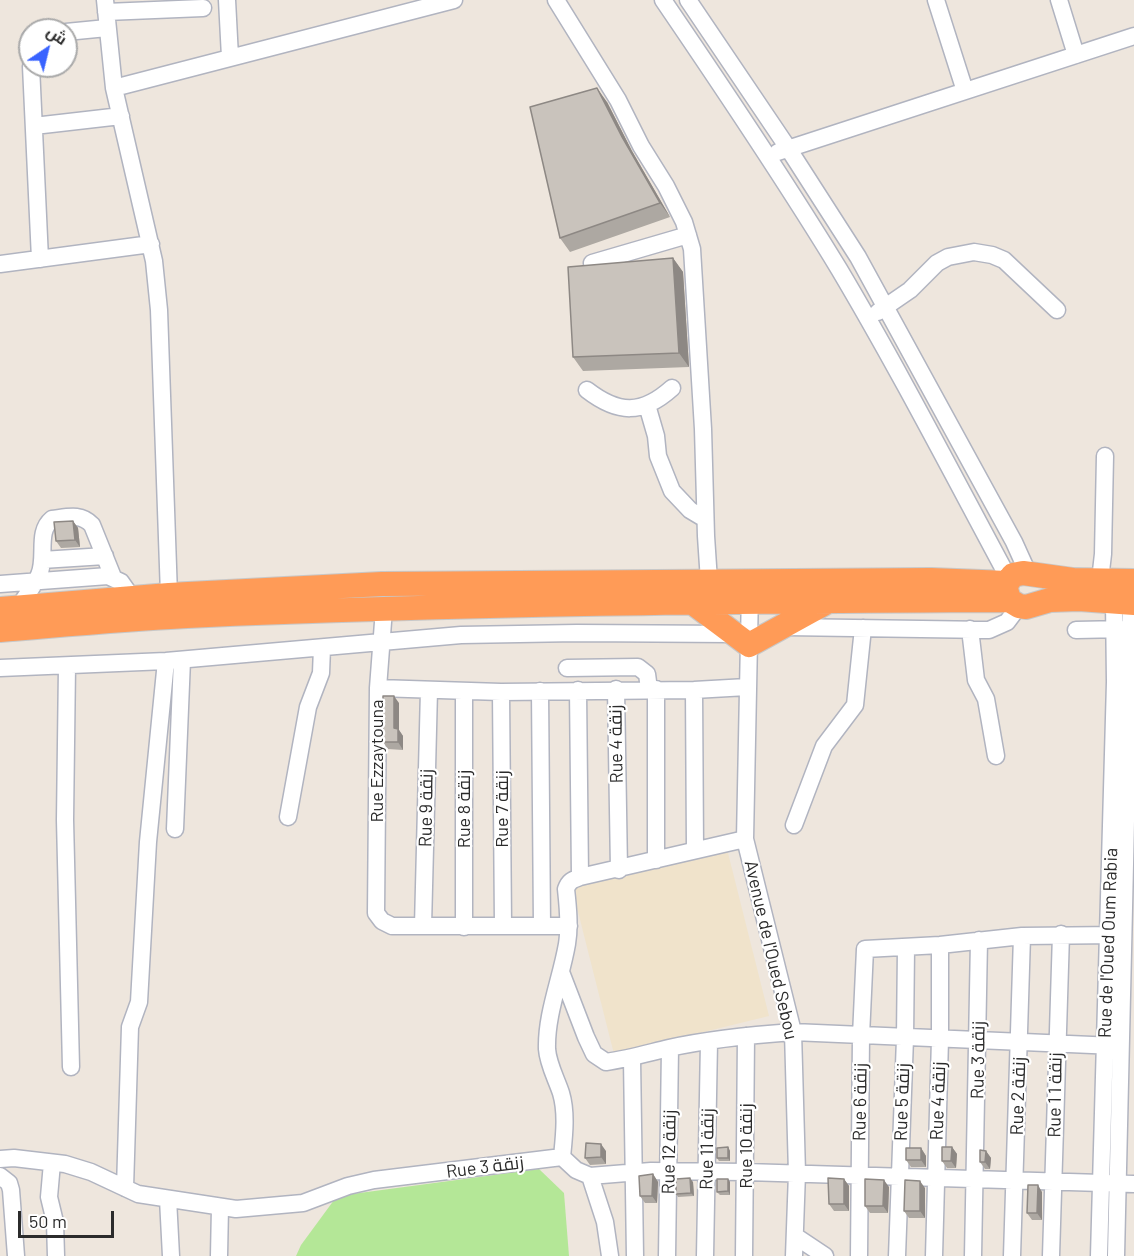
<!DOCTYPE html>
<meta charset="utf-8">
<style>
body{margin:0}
#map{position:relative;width:1134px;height:1256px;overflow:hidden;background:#eee6dd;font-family:Barlow,Cairo,sans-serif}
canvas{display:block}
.north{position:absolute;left:18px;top:18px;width:60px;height:60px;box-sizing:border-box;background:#fff;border:2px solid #aaa;border-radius:50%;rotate:35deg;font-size:16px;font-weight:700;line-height:24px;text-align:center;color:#2b2b2b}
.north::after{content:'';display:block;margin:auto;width:21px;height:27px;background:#3963ff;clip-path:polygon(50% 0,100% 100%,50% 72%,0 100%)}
.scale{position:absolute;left:18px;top:1211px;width:96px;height:27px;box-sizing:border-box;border:3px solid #2b2b2b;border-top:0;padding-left:8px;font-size:18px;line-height:21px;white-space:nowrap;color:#2b2b2b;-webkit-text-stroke:4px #fff;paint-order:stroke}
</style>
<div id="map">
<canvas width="1134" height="1256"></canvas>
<div class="north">ش</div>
<div class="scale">50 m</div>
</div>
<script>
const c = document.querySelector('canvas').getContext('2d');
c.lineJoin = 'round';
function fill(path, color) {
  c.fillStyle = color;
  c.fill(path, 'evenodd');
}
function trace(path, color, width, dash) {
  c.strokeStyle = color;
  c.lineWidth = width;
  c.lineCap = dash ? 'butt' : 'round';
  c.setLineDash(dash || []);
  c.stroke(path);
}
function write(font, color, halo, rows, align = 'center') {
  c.font = font + ' Barlow,Cairo,sans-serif';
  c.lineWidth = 4.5;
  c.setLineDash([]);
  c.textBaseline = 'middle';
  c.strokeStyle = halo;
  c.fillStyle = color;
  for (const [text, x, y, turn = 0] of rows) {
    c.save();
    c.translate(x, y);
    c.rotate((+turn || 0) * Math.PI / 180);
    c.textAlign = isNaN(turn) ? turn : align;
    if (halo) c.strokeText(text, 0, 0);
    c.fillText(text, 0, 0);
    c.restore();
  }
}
const education = new Path2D(`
 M726,845L769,1016L614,1054L571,884Z`);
const green = new Path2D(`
 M539,1169L564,1193L569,1256H296L301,1245L337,1196Z`);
const minor = new Path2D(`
 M105,0L114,88L154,261L159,310L169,595
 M227,0L230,57
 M556,0L618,100L641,146L666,186L684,222L692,249L703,429L706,536L709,581
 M663,0C723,88 783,177 839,269C899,370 953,475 1009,579
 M688,0L788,148L858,257L1014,542L1028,573
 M936,0L965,91
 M1059,0L1076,55
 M106,12L203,8
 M66,32L107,28
 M30,38V50
 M31,66L40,259
 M114,88L454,0
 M34,126L121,116
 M778,152L1134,36
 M592,263L688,235
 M0,264L151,244
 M878,312L910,290L937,263L948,257L974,252L992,255L1004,260L1057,310
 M587,390C618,414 642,415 672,388
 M647,405L656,436L658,456L672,491L690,510L705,519
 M42,560L105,556
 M1100,580L1103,554L1105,456
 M0,584L108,576L121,582L133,599
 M750,591L745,839L793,1032L797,1173L794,1256
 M18,608C25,597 34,586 39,575C47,557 36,532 52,519C68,517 81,513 92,525L113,577
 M384,609L378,688L376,913L382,921L392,926H569
 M786,627L989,630L1007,622L1019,606
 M970,629L976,680L986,699L996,756
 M1076,630L1124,629
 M67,666L65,820L71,1067
 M0,668L166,661L461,635L577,633L732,634
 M567,668L638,667L647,674L649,689
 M378,688L501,692L694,690L747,687
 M616,689L619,870
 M656,689V860
 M578,690L580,877
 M694,690L695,850
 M464,691V927
 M540,691L542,926
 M501,692L503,925
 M288,817L308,707L321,673L322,648
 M794,825L824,746L855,705L863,628
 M175,829L182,660
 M423,926L429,690
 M561,972L586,1037L594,1054L606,1062C628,1059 648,1053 669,1048C710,1039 751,1035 793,1032L1115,1046
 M632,1059L635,1256
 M562,1157C564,1137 567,1113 561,1093C556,1078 548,1064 547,1049C546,1014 561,979 567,944C570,926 568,907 566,889C569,881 572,880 580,877L745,839
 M0,1159L14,1158L65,1164L91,1172L138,1194L236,1209L303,1203L348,1186L374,1180L562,1157L576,1170L590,1176L651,1171L746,1172L1134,1184
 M52,1163L49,1197L55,1222L56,1256
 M0,1176L9,1183L11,1190L16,1256
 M590,1176L605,1222L610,1256
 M125,1188L130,1027L139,1002L148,842L166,661
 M168,1199L171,1256
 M795,1236L825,1256
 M219,1256L220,1207
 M667,1256L670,1048
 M705,1256L709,1042
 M744,1256L746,1036
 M859,1256L861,1036L865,949L940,945L1022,936L1118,935
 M897,1256L905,1038L906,948
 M934,1256L940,1039V945
 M973,1256L979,940
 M1012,1256L1022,936
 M1051,1256L1061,934
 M1099,1256L1115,682L1114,603
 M1116,1256L1131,603`);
const highway = new Path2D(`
 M1134,581L1073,580L1023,573L1013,575L1007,583L1006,589L1009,600L1019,606L1026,607L1050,600L1079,599L1134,603
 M693,603L749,645L827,602
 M0,609L169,595L382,584L931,580L1007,583
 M0,630C62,625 125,619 187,616C461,604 735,601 1009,600`);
const wall = new Path2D(`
 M607,102L632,151L670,217L570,252L560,238Z
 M673,258L683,272L689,367L583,371L573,357Z
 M73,521L78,528L80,547L61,548L56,541Z
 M399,703V730L403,736V750L388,749L383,742Z
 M728,1147L730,1151V1161H719L717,1158Z
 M952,1147L957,1154L956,1168H947L942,1161Z
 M921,1148L926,1156V1167H911L906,1160Z
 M606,1151V1164L590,1165L585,1158Z
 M986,1151L991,1158L990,1169H985L980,1162Z
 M653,1174L658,1182L657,1203H645L640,1196Z
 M728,1179L730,1182V1195H720L717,1192Z
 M844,1179L849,1186V1211H834L829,1204Z
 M693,1182L694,1196L678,1197L676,1194Z
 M889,1187L888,1213H870L865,1206Z
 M925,1188V1218H909L904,1211Z
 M1042,1192V1220H1032L1027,1213Z`);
const shadedWall = new Path2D(`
 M597,88L607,102L632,151L670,217L660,203L622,137Z
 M673,258L683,272L689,367L679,353Z
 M73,521L78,528L80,547L75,540Z
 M394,696L399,703V730L403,736V750L398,742L394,728Z
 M601,1144L606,1151V1164L601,1157Z
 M728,1147L730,1151V1161L728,1158Z
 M952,1147L957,1154L956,1168L951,1161Z
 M921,1148L926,1156V1167L921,1160Z
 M986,1151L991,1158L990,1169L985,1162Z
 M653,1174L658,1182L657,1203L652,1196Z
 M690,1178L693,1182L694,1196L691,1193Z
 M728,1179L730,1182V1195L728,1191Z
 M844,1179L849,1186V1211L844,1204Z
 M884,1180L889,1187L888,1213L883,1206Z
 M920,1181L925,1188V1218L920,1211Z
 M1038,1185L1042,1192V1220L1037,1213Z`);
const building = new Path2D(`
 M597,88L622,137L660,203L560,238L530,107Z
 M673,258L679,353L573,357L568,267Z
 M73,521L75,540L56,541L54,522Z
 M383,696H394V728L398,729V742H383Z
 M586,1143L601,1144V1157L585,1158Z
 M728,1147V1158H717V1148Z
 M942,1147H952L951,1161H942Z
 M906,1148H921V1160H906Z
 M980,1150L986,1151L985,1162H980Z
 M653,1174L652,1196H640L639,1176Z
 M690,1178L691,1193L676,1194V1179Z
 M828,1178L844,1179V1204H829Z
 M717,1179H728V1191L717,1192Z
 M865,1179L884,1180L883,1206H865Z
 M905,1180L920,1181V1211H904Z
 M1028,1185H1038L1037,1213H1027Z`);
const streetNames = [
 ["Rue 4 زنقة",616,744,-91],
 ["Rue Ezzaytouna",377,761,-90],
 ["Rue 9 زنقة",426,808,-89],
 ["Rue 8 زنقة",464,809,-90],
 ["Rue 7 زنقة",502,809,-90],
 ["Rue de l'Oued Oum Rabia",1108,943,-88],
 ["Avenue de l'Oued Sebou",771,950,77],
 ["Rue 3 زنقة",978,1060,-89],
 ["Rue 1 زنقة 1",1055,1095,-89],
 ["Rue 2 زنقة",1018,1096,-88],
 ["Rue 4 زنقة",938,1101,-88],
 ["Rue 6 زنقة",860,1102,-89],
 ["Rue 5 زنقة",902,1102,-88],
 ["Rue 10 زنقة",746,1146,-90],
 ["Rue 11 زنقة",707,1149,-89],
 ["Rue 12 زنقة",669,1152,-89],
 ["Rue 3 زنقة",485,1167,-7]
];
fill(education, '#f0e3cb');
fill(green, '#b4e797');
trace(minor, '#b1b4c0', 19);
trace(highway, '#c8c8c8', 26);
trace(minor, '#fff', 16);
trace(highway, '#ff9b57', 24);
fill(wall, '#ada8a2');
fill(shadedWall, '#8d8884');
fill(building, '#c9c3bc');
trace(building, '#8d8884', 1.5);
write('18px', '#2b2b2b', '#fff', streetNames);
</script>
